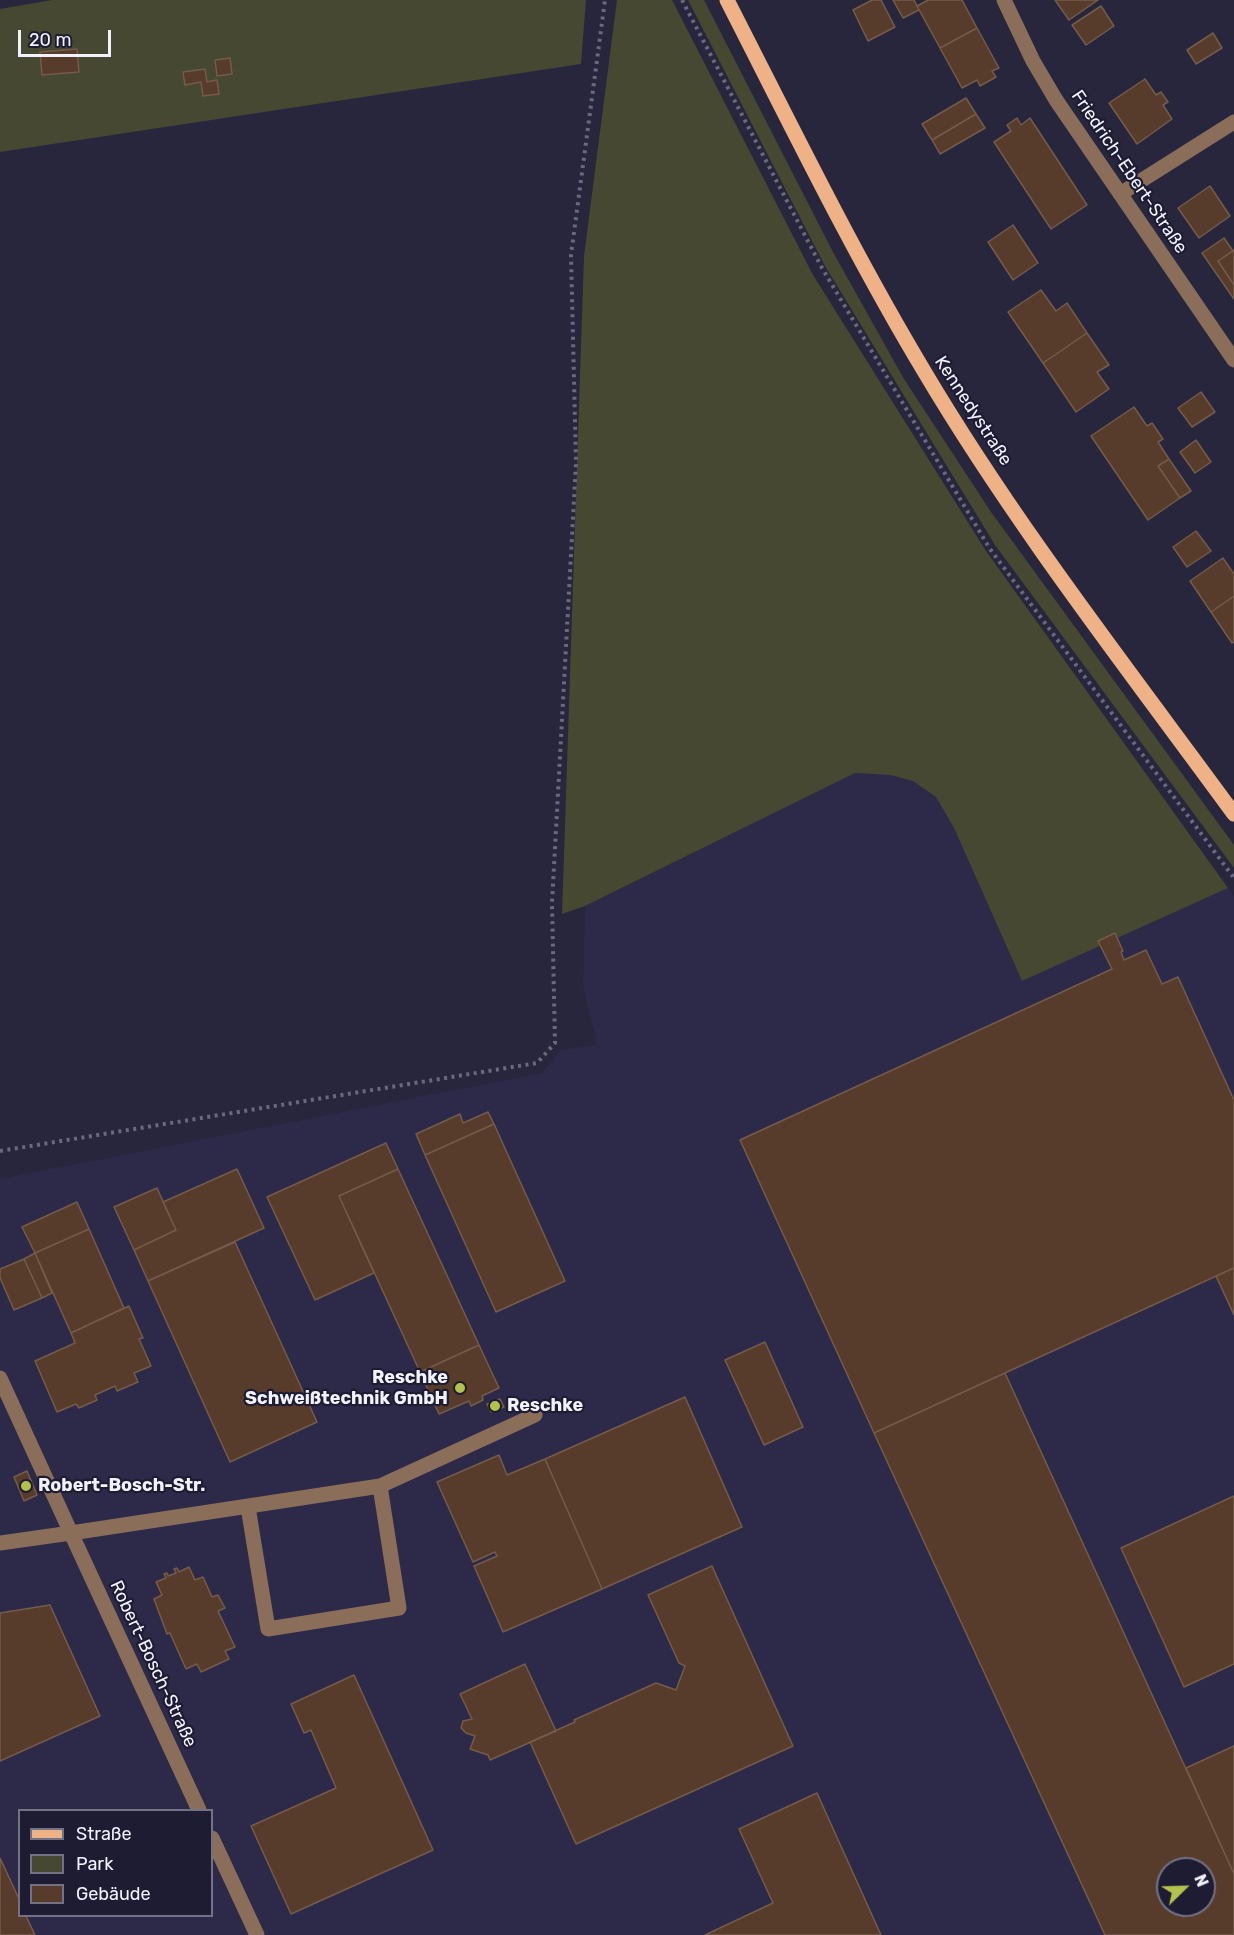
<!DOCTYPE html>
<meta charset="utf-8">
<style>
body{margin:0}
#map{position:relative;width:1234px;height:1935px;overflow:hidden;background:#27263d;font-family:Rubik,sans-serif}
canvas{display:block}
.legend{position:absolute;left:18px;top:1809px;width:195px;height:108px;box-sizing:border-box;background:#1e1c33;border:2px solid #737285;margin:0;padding:8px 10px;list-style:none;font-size:18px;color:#f2f2ff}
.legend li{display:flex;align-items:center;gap:12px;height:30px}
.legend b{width:30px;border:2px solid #737285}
.north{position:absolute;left:1156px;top:1857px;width:60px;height:60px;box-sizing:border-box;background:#1e1c33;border:2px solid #737285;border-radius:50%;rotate:67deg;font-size:16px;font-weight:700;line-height:24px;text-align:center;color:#f2f2ff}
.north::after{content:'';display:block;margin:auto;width:21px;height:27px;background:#b3c24b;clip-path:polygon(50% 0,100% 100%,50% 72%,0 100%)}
.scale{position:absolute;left:18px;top:30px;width:93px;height:27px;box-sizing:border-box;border:3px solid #f2f2ff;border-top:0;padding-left:8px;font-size:18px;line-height:21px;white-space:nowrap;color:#f2f2ff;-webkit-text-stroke:4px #1e1c33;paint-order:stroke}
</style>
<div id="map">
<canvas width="1234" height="1935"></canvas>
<ul class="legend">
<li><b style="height:8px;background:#efb287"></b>Straße</li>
<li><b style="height:16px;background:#464832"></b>Park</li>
<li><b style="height:16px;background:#573c2b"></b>Gebäude</li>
</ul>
<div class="north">N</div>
<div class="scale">20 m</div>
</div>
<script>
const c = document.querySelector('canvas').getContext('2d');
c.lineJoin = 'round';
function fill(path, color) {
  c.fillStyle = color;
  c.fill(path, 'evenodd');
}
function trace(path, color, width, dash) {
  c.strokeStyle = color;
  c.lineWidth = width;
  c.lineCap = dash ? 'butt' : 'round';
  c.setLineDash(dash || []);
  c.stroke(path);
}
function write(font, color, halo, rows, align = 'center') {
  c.font = font + ' Rubik,sans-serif';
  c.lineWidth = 4.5;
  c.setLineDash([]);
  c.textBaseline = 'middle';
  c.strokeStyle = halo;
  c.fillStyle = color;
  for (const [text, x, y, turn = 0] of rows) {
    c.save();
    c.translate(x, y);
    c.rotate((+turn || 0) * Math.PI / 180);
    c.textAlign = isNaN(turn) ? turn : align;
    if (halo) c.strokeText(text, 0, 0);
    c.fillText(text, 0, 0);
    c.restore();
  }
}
const built = new Path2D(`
 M855,773L890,775L914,781L936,797L954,828L1022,981L1228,888L1234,896V1935H0V1179L542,1073L561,1050L597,1045L583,986L585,906ZM20,1810H212V1916H20ZM1168,1869H1204V1905H1168Z`);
const green = new Path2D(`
 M52,0H586L581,64L0,152V9Z
 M617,0H672L813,275L986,551L1228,888L1022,981L954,828L936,797L913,781L890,775L855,773L585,906L562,914L584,256Z
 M688,0H704L833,252L904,379L991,512L1234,845V868L995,545L825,266Z`);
const building = new Path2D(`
 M872,0H881L895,27L868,41L853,10Z
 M893,0H914L919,10L903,18Z
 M928,0H962L977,28L940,48L917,6Z
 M1055,0H1098L1069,20Z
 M1101,6L1114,26L1086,45L1072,25Z
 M977,28L999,68L992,71L996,77L980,86L977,80L962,88L940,48Z
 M1213,33L1222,48L1196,64L1187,50Z
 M77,49L79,72L42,75L40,52Z
 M230,58L232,74L217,76L215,60Z
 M205,69L207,82L217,80L219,94L203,96L201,82L185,85L183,72Z
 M1145,79L1156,95L1161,92L1168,102L1163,105L1172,119L1137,144L1109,103Z
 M966,98L976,114L932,140L922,124Z
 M976,114L985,128L940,154L932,140Z
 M1017,118L1021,125L1030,118L1087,205L1051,229L994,142L1011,131L1007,125Z
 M1210,186L1230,216L1199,238L1178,208Z
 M1013,225L1038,263L1013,280L988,242Z
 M1224,238L1233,251L1218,261L1234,285V299L1202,253Z
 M1234,250V285L1218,261Z
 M1041,290L1056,311L1067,303L1087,333L1043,363L1008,312Z
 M1087,333L1109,365L1097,372L1109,389L1076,412L1043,363Z
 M1201,392L1215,412L1192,427L1178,408Z
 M1134,407L1147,426L1152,423L1163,439L1158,442L1169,459L1158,466L1180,498L1148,520L1091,436Z
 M1196,440L1211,462L1195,473L1180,452Z
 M1169,459L1191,491L1180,498L1158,466Z
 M1196,531L1211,551L1187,567L1173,547Z
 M1223,558L1234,574V596L1211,612L1190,581Z
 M1234,596V642L1232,643L1211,612Z
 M1115,933L1123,951L1121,952L1124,960L1146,950L1162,984L1178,977L1234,1100V1268L874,1433L740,1140L1112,969L1098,941Z
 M488,1112L494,1124L425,1155L416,1134L460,1114L463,1123Z
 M494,1124L565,1281L496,1312L425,1155Z
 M386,1143L398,1169L339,1196L374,1273L315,1300L267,1197Z
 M237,1169L264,1228L148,1281L134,1250L176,1230L163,1202Z
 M398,1169L479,1345L420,1372L339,1196Z
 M157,1188L176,1230L134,1250L114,1207Z
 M77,1202L89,1229L35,1253L22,1227Z
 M89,1229L124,1308L71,1333L35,1253Z
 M235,1242L317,1422L230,1462L148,1281Z
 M35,1253L52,1293L42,1298L24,1259Z
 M24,1259L42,1298L14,1310L0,1278V1269Z
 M1234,1268V1315L1216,1276Z
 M129,1306L143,1338L139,1339L151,1366L134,1373L138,1382L117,1391L115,1386L95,1395L97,1400L79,1408L76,1404L57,1412L35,1361L75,1343L71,1333Z
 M765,1342L803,1427L764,1445L725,1360Z
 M479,1345L499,1388L482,1396L483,1400L471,1406L469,1401L439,1414L420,1372Z
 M1005,1373L1234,1874V1935H1105L874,1433ZM1168,1869H1204V1905H1168Z
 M685,1397L742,1527L602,1589L545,1459Z
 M500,1399L504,1407L491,1412L487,1404Z
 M499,1455L507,1475L545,1459L602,1589L503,1632L474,1566L497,1556L495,1552L473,1562L437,1482Z
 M27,1471L37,1495L24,1501L14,1477Z
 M1234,1496V1664L1184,1687L1121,1548Z
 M712,1566L793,1746L576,1844L530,1742L575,1722L574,1720L656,1683L676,1690L685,1666L679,1663L648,1595Z
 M189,1567L195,1580L203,1577L212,1597L218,1595L225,1608L218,1611L235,1647L225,1651L229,1659L201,1672L197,1664L186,1669L170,1633L167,1634L154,1599L162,1595L156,1582L166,1578L164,1574L167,1573L168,1576L176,1573L174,1569L177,1568L179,1572Z
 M50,1605L100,1716L0,1761V1613Z
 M525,1664L556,1731L490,1760L488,1755L470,1749L475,1736L466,1733L461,1728L463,1721L472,1719L460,1694Z
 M354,1675L433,1850L291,1914L251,1826L336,1788L311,1730L304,1733L291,1704Z
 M1234,1746V1874L1186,1768Z
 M817,1793L881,1935H705L773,1903L739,1829Z
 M0,1858L20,1901V1916H26L35,1935H0Z`);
const path = new Path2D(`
 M682,0L822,268L990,549L1234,878
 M0,1151L537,1063L555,1043L552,903L576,463L571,255L605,0`);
const minor = new Path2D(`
 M1004,0L1033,61L1056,100L1234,360
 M1120,194L1234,122
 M0,1378L71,1533L0,1543
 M380,1486L535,1415
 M199,1810L71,1533L380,1486L399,1608L268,1629L248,1507
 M212,1838L257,1935`);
const major = new Path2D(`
 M727,0C791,125 852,251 924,371C1016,526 1128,669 1234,814`);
const markers = [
 [460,1388,6,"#b3c24b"],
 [495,1406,6,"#b3c24b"],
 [26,1486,6,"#b3c24b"]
];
const streetNames = [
 ["Friedrich-Ebert-Straße",1129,172,56],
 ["Kennedystraße",973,411,57],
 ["Robert-Bosch-Straße",153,1664,65]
];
const poiNames = [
 ["Reschke",448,1378,"right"],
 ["Schweißtechnik GmbH",448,1399,"right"],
 ["Reschke",507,1406],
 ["Robert-Bosch-Str.",38,1486]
];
fill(built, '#2c2a48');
fill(green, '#464832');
fill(building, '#573c2b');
trace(building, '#755b4a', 1.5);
trace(path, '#6a697d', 4, [3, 4.5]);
trace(minor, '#8b6e59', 15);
trace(major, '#efb287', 15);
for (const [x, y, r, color] of markers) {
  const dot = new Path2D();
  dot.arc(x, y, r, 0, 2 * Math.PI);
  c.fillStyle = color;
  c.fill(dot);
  trace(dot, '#1e1c33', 2);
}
write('18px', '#f2f2ff', '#1e1c33', streetNames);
write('bold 18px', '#f2f2ff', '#1e1c33', poiNames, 'left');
</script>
